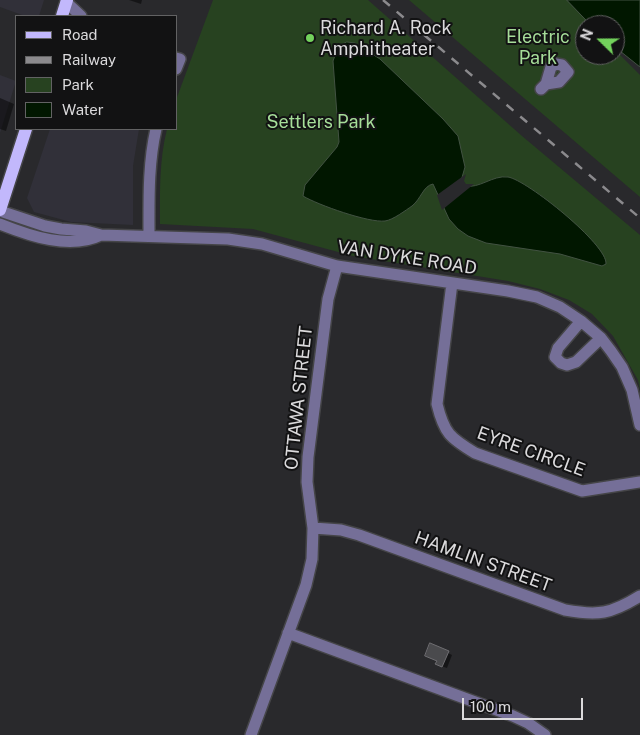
<!DOCTYPE html>
<style>
body{margin:0}
#map{position:relative;width:640px;height:735px;overflow:hidden;background:#29292c;font-family:"Public Sans",sans-serif}
canvas{display:block}
.legend{position:absolute;left:15px;top:15px;width:162px;height:115px;box-sizing:border-box;background:#121213;border:1px solid #626263;margin:0;padding:6px 9px;list-style:none;font-size:15px;color:#dbdadc}
.legend li{display:flex;align-items:center;gap:10px;height:25px}
.legend b{width:25px;border:1px solid #626263}
.north{position:absolute;left:575px;top:15px;width:50px;height:50px;box-sizing:border-box;background:#121213;border:1px solid #626263;border-radius:50%;rotate:292deg;font-size:14px;font-weight:700;line-height:20px;text-align:center;color:#dbdadc}
.north::after{content:'';display:block;margin:auto;width:18px;height:22px;background:#73d25c;clip-path:polygon(50% 0,100% 100%,50% 72%,0 100%)}
.scale{position:absolute;left:462px;top:698px;width:121px;height:22px;box-sizing:border-box;border:2px solid #dbdadc;border-top:0;padding-left:6px;font-size:15px;line-height:18px;white-space:nowrap;color:#dbdadc;-webkit-text-stroke:4px #121213;paint-order:stroke}
</style>
<div id="map">
<canvas width="640" height="735"></canvas>
<ul class="legend">
<li><b style="height:6px;background:#c2b8fc"></b>Road</li>
<li><b style="height:6px;background:#8b8a8d"></b>Railway</li>
<li><b style="height:14px;background:#274220"></b>Park</li>
<li><b style="height:14px;background:#011700"></b>Water</li>
</ul>
<div class="north">N</div>
<div class="scale">100 m</div>
</div>
<script>
const c = document.querySelector('canvas').getContext('2d');
c.lineJoin = 'round';
function fill(path, color) {
  c.fillStyle = color;
  c.fill(path, 'evenodd');
}
function trace(path, color, width, dash) {
  c.strokeStyle = color;
  c.lineWidth = width;
  c.lineCap = dash ? 'butt' : 'round';
  c.setLineDash(dash || []);
  c.stroke(path);
}
function write(font, color, halo, rows, align = 'center') {
  c.font = font + ' "Public Sans",sans-serif';
  c.lineWidth = 4;
  c.setLineDash([]);
  c.textBaseline = 'middle';
  c.strokeStyle = halo;
  c.fillStyle = color;
  for (const [text, x, y, turn = 0] of rows) {
    c.save();
    c.translate(x, y);
    c.rotate((+turn || 0) * Math.PI / 180);
    c.textAlign = isNaN(turn) ? turn : align;
    if (halo) c.strokeText(text, 0, 0);
    c.fillText(text, 0, 0);
    c.restore();
  }
}
const built = new Path2D(`
 M0,0H44L39,16H25L0,7Z
 M0,75L16,81L0,133Z
 M50,129H139L133,166V225L71,222L34,212L27,198Z`);
const green = new Path2D(`
 M213,0H368L522,136L640,235V389L638,380L613,336L592,314L569,300L540,289L508,281L353,256L253,229L160,224C160,192 159,161 167,129H176V100Z
 M409,0H567L591,25H585V55H615V50L640,75V197Z`);
const water = new Path2D(`
 M567,0H640V67L615,47V25H591Z
 M347,42L355,43L380,59L443,119L458,136L465,167L461,181L464,186C480,189 492,175 508,177C527,180 608,245 606,264L602,266L560,254L486,243L468,236L458,229L449,219L433,184C423,186 421,199 412,206C406,210 393,220 385,221C369,223 318,205 303,196L305,185L337,147L339,142L333,61L338,47Z`);
const pier = new Path2D(`
 M466,174L464,181L466,184H474L442,210L437,195Z`);
const shadow = new Path2D(`
 M129,0H142L141,4Z
 M0,98L14,104L6,131L0,129Z
 M448,653L452,655L447,668L441,666Z`);
const building = new Path2D(`
 M430,643L449,651L442,667L435,664L437,661L425,656Z`);
const minor = new Path2D(`
 M66,2L81,16
 M176,58L180,59L176,69
 M541,89L546,84L559,82L568,72L562,65L556,64L551,67L546,84
 M0,211L45,226L61,229L86,231L101,235L228,239L262,244L337,266L508,291L537,297L560,307L581,321L601,338L611,351L622,367L632,390L640,425
 M0,224C30,236 70,250 101,235
 M149,236C149,200 148,164 156,129
 M452,283L437,404C444,433 450,438 475,453L582,491L640,482
 M581,321L558,348L555,357L561,363L567,365L576,362L601,338
 M313,528L341,530L359,535L565,610C598,616 611,614 640,596
 M288,633L513,716L528,723L545,735
 M251,735L306,585L312,559L313,528L307,482L308,457L328,299L337,266`);
const major = new Path2D(`
 M62,16L67,0
 M0,210L26,129`);
const rail = new Path2D(`
 M383,0L640,218`);
const markers = [
 [310,38,5,"#73d25c"]
];
const poiNames = [
 ["Richard A. Rock",320,28],
 ["Amphitheater",320,49]
];
const parkNames = [
 ["Electric",538,37],
 ["Park",538,58],
 ["Settlers Park",321,122]
];
const streetNames = [
 ["VAN DYKE ROAD",407,258,9],
 ["OTTAWA STREET",299,398,-84],
 ["EYRE CIRCLE",531,452,20],
 ["HAMLIN STREET",483,562,20]
];
fill(built, '#313039');
fill(green, '#274220');
fill(water, '#011700');
trace(water, '#425242', 1);
fill(pier, '#29292c');
fill(shadow, '#0007');
fill(building, '#4a4a4d');
trace(building, '#6f6e72', 1);
trace(minor, '#454548', 14);
trace(major, '#454548', 15);
trace(minor, '#756f98', 11);
trace(major, '#c2b8fc', 12);
trace(rail, '#8b8a8d', 2.5, [9, 9]);
for (const [x, y, r, color] of markers) {
  const dot = new Path2D();
  dot.arc(x, y, r, 0, 2 * Math.PI);
  c.fillStyle = color;
  c.fill(dot);
  trace(dot, '#121213', 2);
}
write('18px', '#dbdadc', '#121213', poiNames, 'left');
write('18px', '#a6dd99', '#121213', parkNames);
write('18px', '#dbdadc', '#121213', streetNames);
</script>
